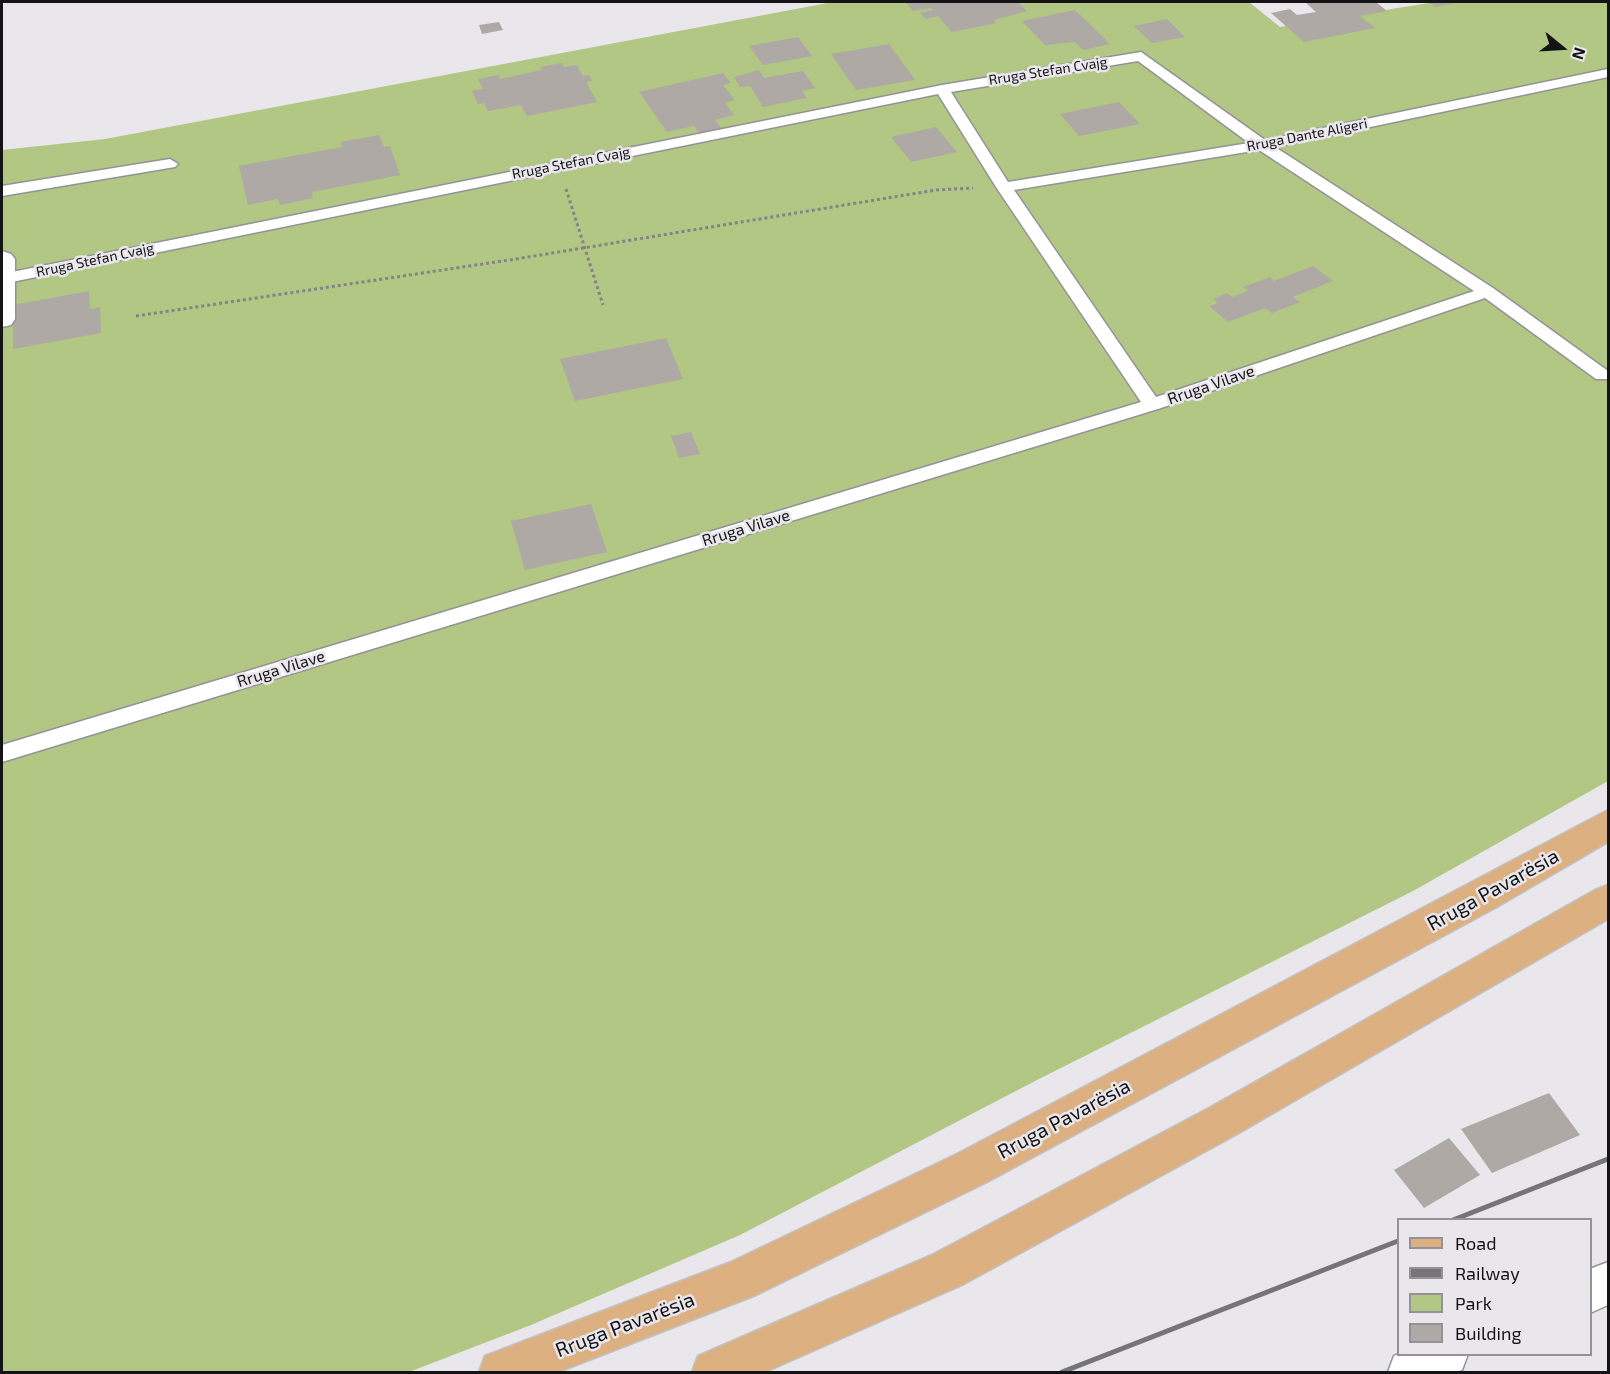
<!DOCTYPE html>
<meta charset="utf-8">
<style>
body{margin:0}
#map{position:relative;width:1610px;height:1374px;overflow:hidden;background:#e9e6ec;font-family:"Exo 2",sans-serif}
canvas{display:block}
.frame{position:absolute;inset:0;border:3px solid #141315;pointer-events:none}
.legend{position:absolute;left:1397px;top:1218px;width:195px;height:138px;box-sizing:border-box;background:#e9e6ec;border:2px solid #949296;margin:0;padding:8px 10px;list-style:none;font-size:18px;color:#141315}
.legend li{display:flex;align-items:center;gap:12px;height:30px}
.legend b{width:30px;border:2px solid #949296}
.north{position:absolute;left:1532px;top:18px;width:60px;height:60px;-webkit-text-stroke:4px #e9e6ec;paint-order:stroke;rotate:108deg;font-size:16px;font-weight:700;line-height:24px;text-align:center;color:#141315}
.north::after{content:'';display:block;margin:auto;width:21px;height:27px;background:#141315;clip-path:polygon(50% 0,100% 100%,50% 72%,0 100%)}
</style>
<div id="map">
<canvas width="1610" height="1374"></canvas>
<div class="frame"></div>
<ul class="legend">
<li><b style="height:8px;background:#dcb080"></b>Road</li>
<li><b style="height:8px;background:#757477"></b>Railway</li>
<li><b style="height:16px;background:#b2c784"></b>Park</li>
<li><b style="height:16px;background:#aea9a5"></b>Building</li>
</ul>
<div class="north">N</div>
</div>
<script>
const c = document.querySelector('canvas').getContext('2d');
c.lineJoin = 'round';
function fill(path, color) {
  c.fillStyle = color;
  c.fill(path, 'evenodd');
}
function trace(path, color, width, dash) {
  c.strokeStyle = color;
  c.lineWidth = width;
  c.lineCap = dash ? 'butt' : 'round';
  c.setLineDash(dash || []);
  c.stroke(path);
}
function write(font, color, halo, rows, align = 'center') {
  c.font = font + ' "Exo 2",sans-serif';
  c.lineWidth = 5;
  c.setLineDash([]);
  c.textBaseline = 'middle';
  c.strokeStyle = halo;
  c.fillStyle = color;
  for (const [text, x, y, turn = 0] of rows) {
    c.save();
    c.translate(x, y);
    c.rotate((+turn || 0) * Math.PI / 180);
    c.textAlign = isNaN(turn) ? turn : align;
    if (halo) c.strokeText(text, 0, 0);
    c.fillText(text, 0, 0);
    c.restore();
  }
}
const green = new Path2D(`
 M833,2H1249L1280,27L1435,2H1608V781L1413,891L1035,1081L740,1235L531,1325L409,1372H2V150L105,139Z`);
const building = new Path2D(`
 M905,2H1018L1027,11L994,20L997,23L952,32L938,16L926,19L920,13L933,10L931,8L913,11Z
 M1305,2H1376L1387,11L1360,16L1375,28L1304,42L1271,13L1290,9L1297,15L1316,12Z
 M1428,2H1456V3L1435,7Z
 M1075,10L1110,44L1083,50L1075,42L1045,45L1022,21Z
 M1167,19L1185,37L1152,43L1134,26Z
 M499,22L503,30L482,34L479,25Z
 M798,37L812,56L763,65L749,46Z
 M889,44L915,80L856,90L831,54Z
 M562,63L564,67L577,65L583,76L589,75L592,81L586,82L597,102L527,116L521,105L488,111L484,103L478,104L472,91L483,89L478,79L499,75L500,79L542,70L540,67Z
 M759,70L764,78L803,71L815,88L802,91L807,98L763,107L750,86L740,87L734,77Z
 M723,73L731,83L723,85L735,100L725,103L734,115L715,120L721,128L700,134L694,126L667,132L639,92Z
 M1119,102L1140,124L1079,136L1060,114Z
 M936,127L957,152L911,162L891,137Z
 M379,135L384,147L390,146L400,175L312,192L313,198L280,205L278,199L248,205L239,166L342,147L341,142Z
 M1313,266L1333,281L1293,297L1300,302L1272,313L1265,308L1228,322L1209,306L1218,303L1213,299L1227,293L1232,297L1248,291L1243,287L1270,277L1274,281Z
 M89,291L90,309L100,307L101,333L13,349V305Z
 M666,338L683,379L575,401L560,359Z
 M691,432L700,454L679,458L671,436Z
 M591,504L607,552L525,570L511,521Z
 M1549,1093L1580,1135L1492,1173L1461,1129Z
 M1449,1138L1480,1175L1424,1208L1394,1170Z`);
const path = new Path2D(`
 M566,189L603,305
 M136,316L516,259L936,190L973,188`);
const service = new Path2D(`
 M1141,52L1265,140L1608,69V77L1275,147L1493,288L1608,371V379H1596L1485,298L1158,409L2,762V745L1141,402L996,187L938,94L2,284V274L942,85ZM1138,61L1249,143L1008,182L951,92ZM1259,150L1474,291L1156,397L1014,190Z
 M170,159L178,164L175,167L2,196V186Z`);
const minor = new Path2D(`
 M2,251L11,254L15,259V319L11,325L2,327Z
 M1608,1262V1305L1590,1313V1269Z
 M1398,1354H1468L1462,1370L1456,1372H1388L1394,1356Z`);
const primary = new Path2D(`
 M1608,810V842L1495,908L987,1182L756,1295L558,1372H479L485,1356L731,1262L957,1154Z
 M1608,885V919L1237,1134L962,1285L765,1372H692L698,1356L932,1255L1209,1108L1595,890Z`);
const rail = new Path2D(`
 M1453,1220L1608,1159
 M1062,1372L1398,1241`);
const farStreetnames = [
 ["Rruga Stefan Cvajg",1048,71,-9],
 ["Rruga Dante Aligeri",1307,135,-11],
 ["Rruga Stefan Cvajg",571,163,-11],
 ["Rruga Stefan Cvajg",95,260,-12]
];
const streetNames = [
 ["Rruga Vilave",1211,385,-19],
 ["Rruga Vilave",746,528,-17],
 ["Rruga Vilave",281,669,-17]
];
const nearStreetnames = [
 ["Rruga Pavarësia",1493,890,-29],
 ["Rruga Pavarësia",1064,1119,-28],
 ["Rruga Pavarësia",625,1325,-21]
];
fill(green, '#b2c784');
fill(building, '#aea9a5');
trace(service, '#949297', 3);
trace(minor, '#949297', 3);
trace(primary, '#c2c2c2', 3);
trace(path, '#858387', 3, [3, 3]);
fill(service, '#fff');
fill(minor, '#fff');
fill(primary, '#dcb080');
trace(rail, '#757477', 5);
write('14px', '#141315', '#e9e6ec', farStreetnames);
write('16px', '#141315', '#e9e6ec', streetNames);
write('20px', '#141315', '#e9e6ec', nearStreetnames);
</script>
